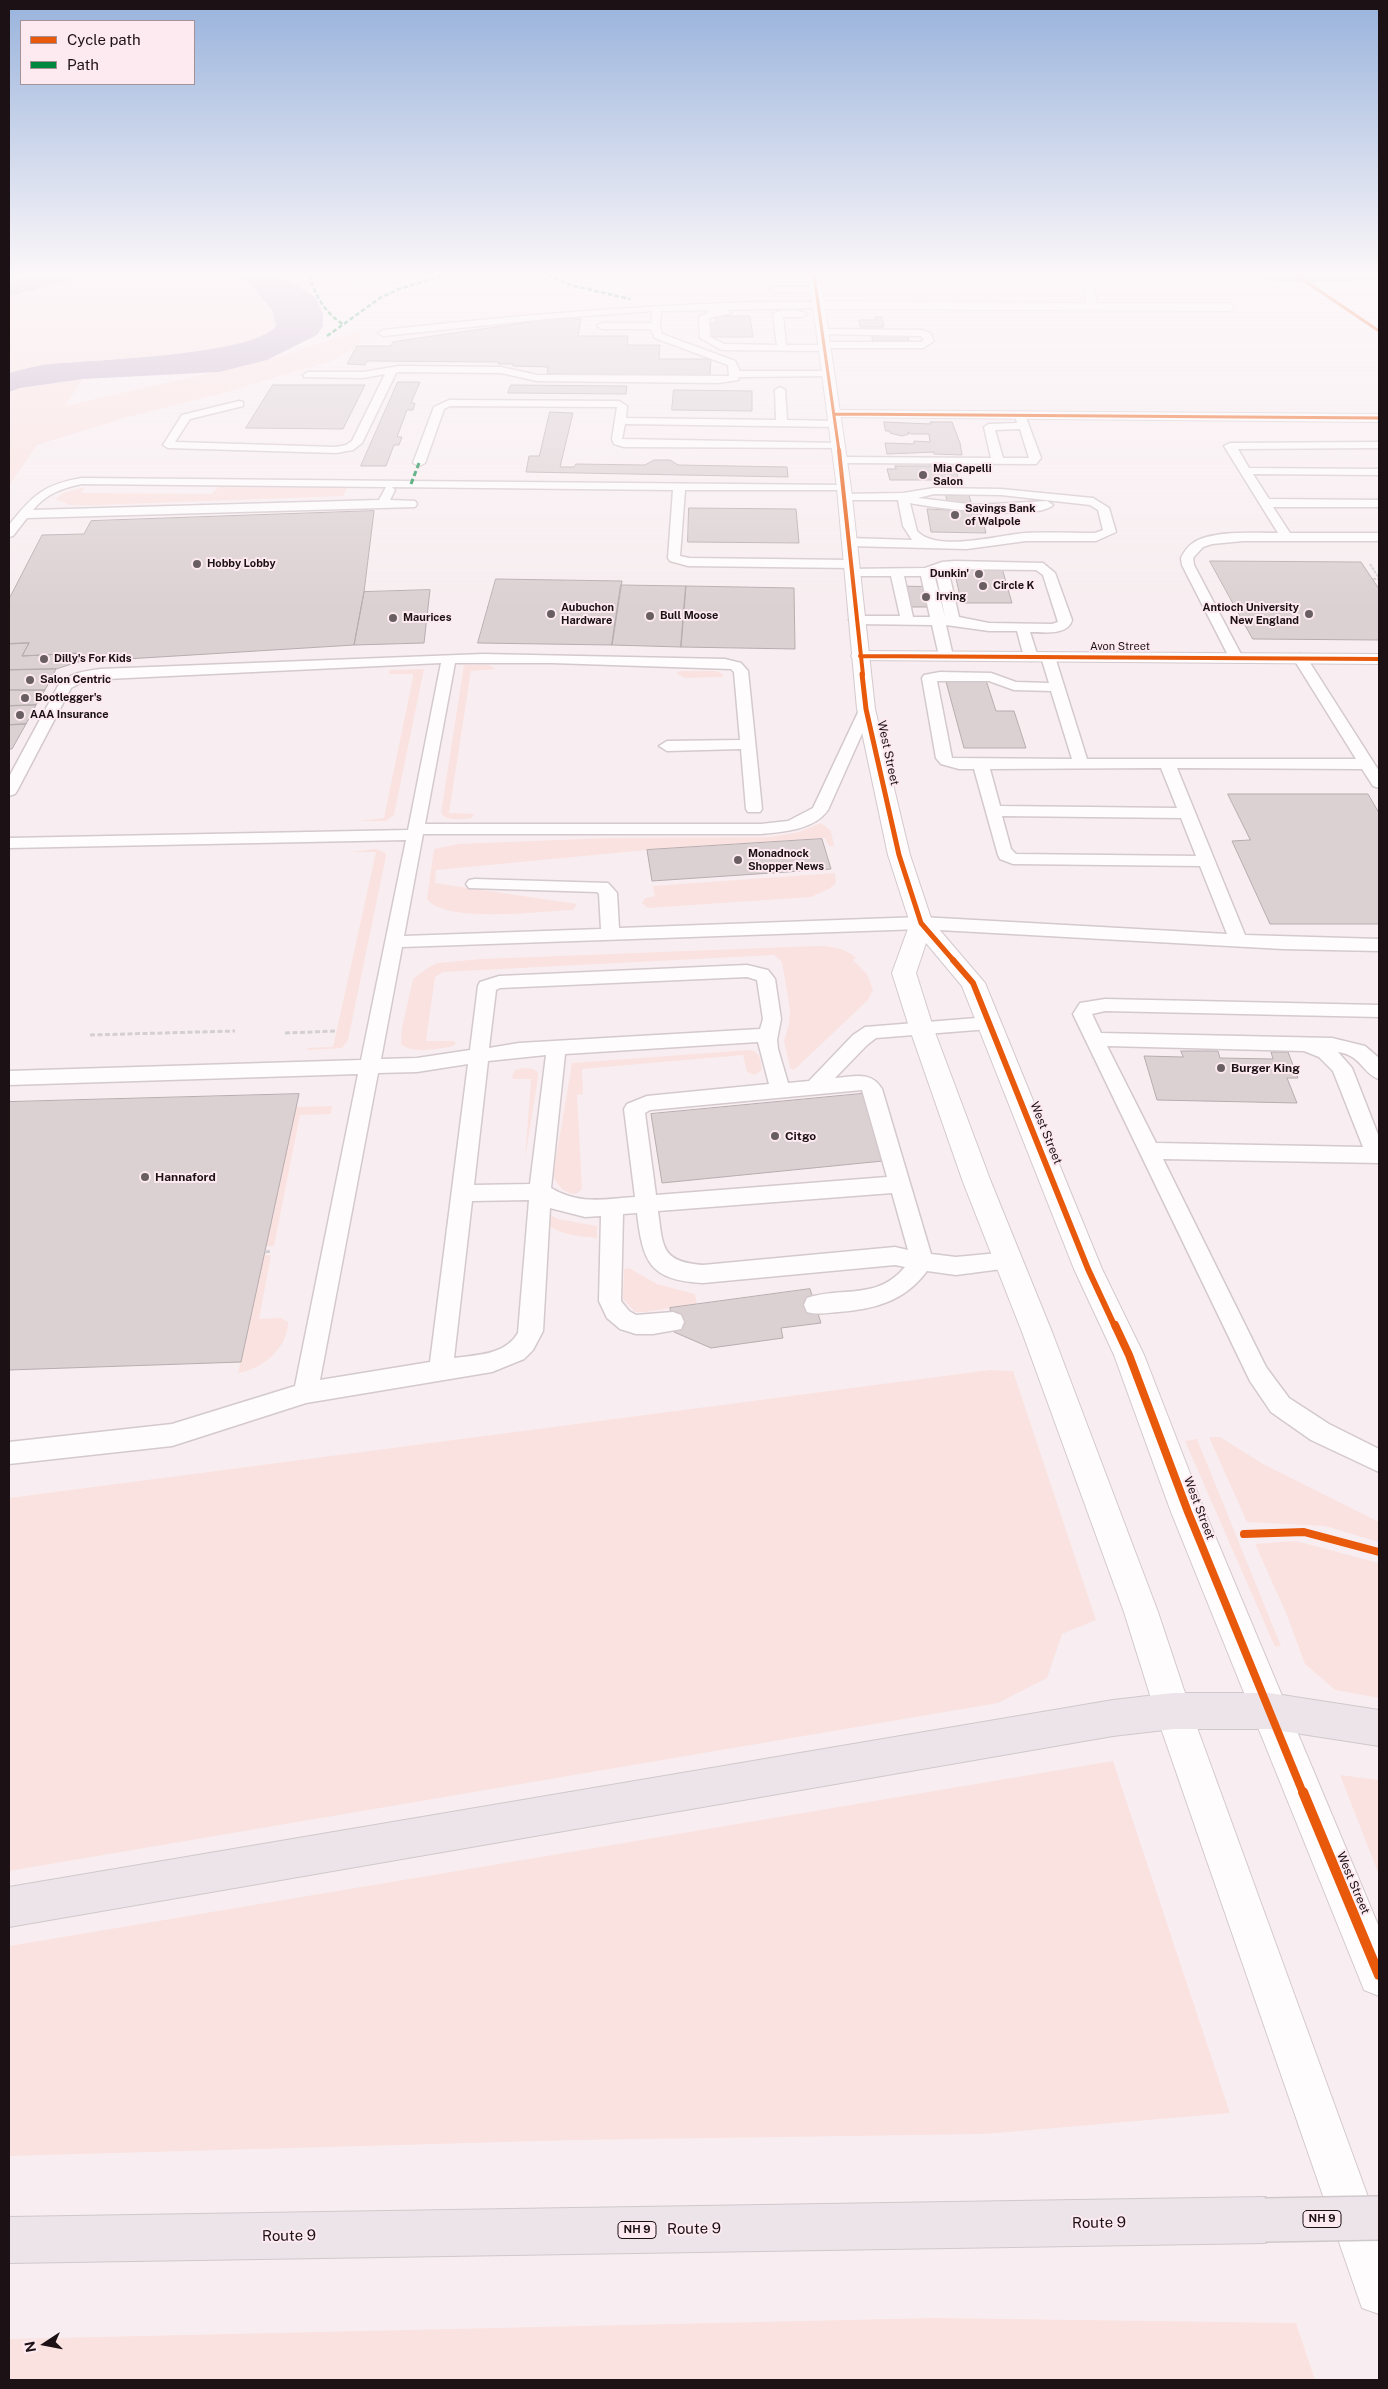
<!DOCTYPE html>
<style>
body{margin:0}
#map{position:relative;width:1388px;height:2389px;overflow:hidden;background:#f8eef1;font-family:"Public Sans",sans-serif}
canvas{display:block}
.frame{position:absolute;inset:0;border:10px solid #1c1115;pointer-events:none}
.legend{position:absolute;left:20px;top:20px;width:175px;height:65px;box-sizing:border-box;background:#fde9f0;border:1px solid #a39398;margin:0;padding:6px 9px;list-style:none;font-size:15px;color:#1c1115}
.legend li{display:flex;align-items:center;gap:10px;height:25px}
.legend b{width:25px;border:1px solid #a39398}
.north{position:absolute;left:20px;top:2319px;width:50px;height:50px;-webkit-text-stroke:4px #fde9f0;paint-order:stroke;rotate:259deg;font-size:14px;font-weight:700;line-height:20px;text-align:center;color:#1c1115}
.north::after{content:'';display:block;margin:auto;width:18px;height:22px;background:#1c1115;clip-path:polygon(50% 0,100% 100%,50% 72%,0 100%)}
</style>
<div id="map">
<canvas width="1388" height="2389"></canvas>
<div class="frame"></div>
<ul class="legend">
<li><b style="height:6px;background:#e8590c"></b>Cycle path</li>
<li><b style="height:6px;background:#00873e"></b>Path</li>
</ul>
<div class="north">N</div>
</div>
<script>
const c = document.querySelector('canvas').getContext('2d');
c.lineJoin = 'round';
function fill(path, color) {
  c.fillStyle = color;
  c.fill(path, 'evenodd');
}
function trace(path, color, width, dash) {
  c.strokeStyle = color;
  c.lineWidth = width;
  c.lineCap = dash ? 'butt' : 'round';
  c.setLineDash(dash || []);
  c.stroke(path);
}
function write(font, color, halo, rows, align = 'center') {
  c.font = font + ' "Public Sans",sans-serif';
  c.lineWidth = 4;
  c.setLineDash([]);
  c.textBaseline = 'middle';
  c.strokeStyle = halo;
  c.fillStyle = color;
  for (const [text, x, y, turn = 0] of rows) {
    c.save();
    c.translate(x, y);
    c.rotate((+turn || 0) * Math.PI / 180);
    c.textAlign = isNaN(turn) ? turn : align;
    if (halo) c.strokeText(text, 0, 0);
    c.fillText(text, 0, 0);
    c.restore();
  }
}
const green = new Path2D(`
 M91,275H230L247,281L272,311L276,327C254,355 83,360 42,365C31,367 20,370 9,373V296Z
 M289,275H396L301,292Z
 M353,333L361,334V340L357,346L334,360L223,393L124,418L37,445L9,486V392L20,388L83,379L65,406L267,360Z
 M85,487L81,493L212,494L218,487L347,488L343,496L98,505H70L56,499L63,493Z
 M464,665H489L496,669L471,671L449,813L474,814L472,818C463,819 447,822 441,813Z
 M424,669L394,815L386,821H359L384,818L412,682L413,674H389L390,670Z
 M716,671L723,674V677L685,678L677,674V672L681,671Z
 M821,823L831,831L834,846H829L825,838L647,850L436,870L435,883L577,904L573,910C542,911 445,924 427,899L434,849L459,844L607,838L769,837L799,832Z
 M376,849L385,853L386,856L348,1040L342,1048L309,1050L306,1048L333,1047L376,852H351Z
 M835,873L836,883L829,889L811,897L648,908L642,903L645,898L655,896L653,886Z
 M815,946C830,946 844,947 856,958L853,960L867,974L873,990L868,1000L794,1070L790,1068L784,1041L789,1023L790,1010L782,962L774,955L443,972L435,977L426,1041H454L456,1044L453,1046C440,1049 411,1054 401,1044L402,1028L413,979L426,969L437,963L481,959Z
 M749,1050C760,1051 761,1060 762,1070L755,1075L747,1072L743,1055L582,1069L583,1094L577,1095L582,1189L576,1194C563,1193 559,1187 553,1176L572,1063Z
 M523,1068L533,1069L538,1072V1078L525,1159L531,1079H513L512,1076L515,1070Z
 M332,1106L331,1114L300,1115L274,1246H266L296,1107Z
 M547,1213L558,1219L597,1226V1238C579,1236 562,1236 547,1224Z
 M264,1255H271L259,1319L281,1318L288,1322C288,1348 263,1369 238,1373Z
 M629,1268L657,1284L695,1294L697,1304L645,1312H635L623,1299L624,1269Z
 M990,1370L1013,1371L1096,1620L1062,1634L1047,1678L998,1703L9,1871V1498Z
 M1209,1437H1220L1263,1464L1379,1522V1542L1325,1526L1247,1522Z
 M1197,1439L1281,1646L1275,1647L1185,1441Z
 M1296,1541L1379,1563V1698L1335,1690L1305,1664L1286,1613L1255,1544Z
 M1113,1761L1230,2113L985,2134L577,2140L9,2156V1946Z
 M1340,1775L1379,1780V1875Z
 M935,2318L1296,2323L1315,2380H9V2339Z`);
const water = new Path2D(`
 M30,275H91L9,296V280Z
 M230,275H280L315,297L323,313V326L317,335L267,360L219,372L83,379L20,388L9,392V373C20,370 31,367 42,365C84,360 254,356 276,326L272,310L247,281Z
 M1206,275H1379V280L1299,283Z`);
const building = new Path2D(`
 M716,316H750L753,337H709L708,323H716Z
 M875,317H882L884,327H860L859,320H875Z
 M560,318L581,319L578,336H628L627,345H660L659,359H711L710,376L547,374L548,367L513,366V364H498L499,362L367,361L365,365L347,364L357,346H391L393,342Z
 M872,334L908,335L909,341H873Z
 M398,382H420L411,403H415L413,410H407L397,437H402L399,445H394L386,466H361Z
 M273,385H365L343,429L246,428Z
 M511,385L627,386L626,394L508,393Z
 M674,390L752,391V411L672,410Z
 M550,412L573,413L560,467H574L576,464L645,465L654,460H670L678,465L787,467L788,477L526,472L529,456H539Z
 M884,422L931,424L930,422H952L960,443L962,455L934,454V452L887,454L885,443L914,444V441L930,442L929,434H911L908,432L909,434L902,436L890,433V431H886Z
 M895,466H954L959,480H890L887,469H896Z
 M946,495H969L973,509L980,510L986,533L931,532L927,509L949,510Z
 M689,508L796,509L799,543L688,542Z
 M374,511L364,592L354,645L78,662L81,653L22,656L29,643L9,644V599L42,535L84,534L91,521Z
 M1210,561L1361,562L1379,589V640L1253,639Z
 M954,568H1002L1012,603H962Z
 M496,579L622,581L612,645L478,643Z
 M621,585L686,586L681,647L612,645Z
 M686,586L794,588L795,649L681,647Z
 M896,586L951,587L956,607H900Z
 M430,590L424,643L354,645L364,592Z
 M29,643L22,656L81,653L78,662L56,669L9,670V644Z
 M56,669L45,690H9V670Z
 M985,677L996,711H1014L1026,748H964L945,678Z
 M9,690H45L36,705L9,706Z
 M36,705L26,724L9,725V706Z
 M26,724L12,749H9V725Z
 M1228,794H1368L1379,813V924H1270L1232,841L1250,840Z
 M822,839L831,869L652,881L647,850Z
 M1181,1051H1218L1220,1058L1273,1059L1271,1052H1288L1298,1078H1287L1297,1103L1157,1100L1144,1056L1183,1057Z
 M881,1092L903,1159L662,1183L651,1114Z
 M299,1094L241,1362L9,1370V1102Z
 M810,1289L821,1323L781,1328L783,1338L711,1348L674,1332L670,1308Z`);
const pathFar1 = new Path2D(`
 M1370,564L1379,578
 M1373,579H1379`);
const path = new Path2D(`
 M285,1033L337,1031
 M90,1035L235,1031
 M265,1252L272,1251`);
const service = new Path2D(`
 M774,287H816L820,290L816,293L771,292L770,290Z
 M764,302H819L824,305L819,308L661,311L660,326L662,334L735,361L740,371H829L833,372V376L739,377L738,380L718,383L537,381L501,373L399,372L396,373L362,443L353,450L336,453L168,448L163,445L182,415L239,401L243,402V406L190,419L175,442L336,447L346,445L352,441L385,374L363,378L304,377L303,375L308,372H363L399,366L501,367L537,375L729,376L728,365L655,338L651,329H602L597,326L602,323H651L652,311L546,319L383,336L378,333L383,330C510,316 637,305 764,302Z
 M712,310H726L731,313L709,318L710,337L724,344L777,345L773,314C780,309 800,309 807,314L802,317H783L786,345H819L824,342H921L924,340L921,336L819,334L817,332L822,329L922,330L930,333L934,341L923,348H829L824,351L722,350L700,338L699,317Z
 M780,387L785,390L787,420L836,421L841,424L836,427L625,424L622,439L839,443L845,446L843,448L624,447L614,444L612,439L617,407L450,406L444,409L425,463L419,466L413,463L434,407L449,400L619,401L627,406L626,418L776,420L775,390Z
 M1020,412L1025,415L1041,458L1036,464L841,463L835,460L841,457L991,458L984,427L989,424L1017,423L1015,415ZM1020,429L1029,458H1003L995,430Z
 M1379,442V448L1238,449L1249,468L1379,469V475L1253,474L1269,499L1379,500V507H1273L1290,533H1379V541H1243L1212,544L1203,547L1193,558L1194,565L1243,658L1236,662L1231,661L1182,565L1181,558C1184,552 1187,547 1193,543C1211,530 1256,533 1278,533L1224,446L1230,443Z
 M82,478L844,485L848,486L850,488L848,490H685L680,556L689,558L851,560L857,564L851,568L688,566L670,561L668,558L673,490L392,487L395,490L390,500L415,501L417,504L415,507L27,518L13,536L9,537V525C32,496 44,484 82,478ZM82,484L386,487L379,500L33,510C46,494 62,488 82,484Z
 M934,488L1001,489L1093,498L1109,508L1116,532L1096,541H1026L967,549L849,546L843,542L849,538L912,540L903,526L898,500H845L841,498L839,496L841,494L903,493ZM934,494L1001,495L1090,505L1098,510L1103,530L1095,533C1072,533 1048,532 1025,533C999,535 937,553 917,531L910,503C933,508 1038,521 1053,505L1047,501L976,505L918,498Z
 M955,561L1043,563L1055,573L1072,620C1068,636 1043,632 1030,632L1038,657L1031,661L1024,657L1017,631H989L946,625L953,656L946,660L939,656L932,625L856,624L849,620L856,616H900L891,576H852L846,572L847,569L925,568L942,562ZM948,569L1036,570L1043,575L1058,622L1052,624L989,623L959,617ZM936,573L945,617L934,574ZM904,576H921L930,617H913Z
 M1048,653L1055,657L1087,759H1356L1293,658L1300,654L1305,655L1379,771V788L1373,786L1362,769L1177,768L1245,935L1379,939V951L1283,949L921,929L402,947L381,1059L417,1058L470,1050L478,986L480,982L499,976L747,965L768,970L775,979L781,1019L777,1040L778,1049L788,1083L809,1081L853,1035L865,1027L989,1017L996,1018L998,1023L996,1028L989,1029L876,1038L867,1045L835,1078C853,1077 871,1070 882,1089L931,1254L956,1257L1009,1252L1017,1255L1020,1261L1017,1267L956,1275L927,1271C904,1302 874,1309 838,1312C827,1313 817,1315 807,1312L804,1305L807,1298C843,1286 877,1301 905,1267L895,1265L703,1283C649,1280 643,1262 637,1213L623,1214L621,1301L629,1311L636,1315L673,1312L681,1315L684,1322L681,1329L653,1334H636L620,1329L607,1318L599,1301L601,1216L585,1217L550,1208L543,1331L533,1350L524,1359L492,1372L306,1403L172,1446L9,1464V1442L172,1424L295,1386L358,1074L9,1085V1071L361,1060L406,840L9,848V838L408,830L441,663L86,680L71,688L17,791L15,794L9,796V777L58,686C68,673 85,671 100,669L483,654L725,659L741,663L748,671L762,809L760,812H748L746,809L741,749L667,751L659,746L667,741L740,740L734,672L731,669L552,663H455L425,824H761L788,821L813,808L861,706L866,705L873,709L828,810C814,830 783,832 761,834H423L404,936L601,929L599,894L597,892L469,888L466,884L469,880L475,879L608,883L617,893L619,928L921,917L1227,934L1200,866L1013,864L1000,859L998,855L974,769H959L941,764L936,758L922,678L924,675L940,672L991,673L1016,682L1049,683L1041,657ZM937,681H989L1014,690L1051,691L1072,759L952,758ZM1161,768L1177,808L1000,806L990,769ZM1002,816L1181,818L1196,856L1016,854L1011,849ZM747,977L757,980L763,1019L760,1029L519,1043L489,1048L496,990L500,988ZM758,1042L769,1084L647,1096L627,1104L624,1109L635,1197C603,1199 580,1205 551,1188L565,1054ZM546,1055L530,1184L474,1185L488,1061ZM468,1064L430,1362L320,1380L378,1073L417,1072ZM862,1090L887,1177L656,1195L645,1113L650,1110ZM892,1193L908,1250L895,1247L703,1265C661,1262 663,1247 658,1211ZM529,1200L518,1333C505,1355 477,1355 454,1358L472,1201Z
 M1105,999L1379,1005V1017L1105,1011L1092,1014L1101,1033L1332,1038L1365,1046L1379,1058V1079C1363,1074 1361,1055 1338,1052L1352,1068L1379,1137V1163L1163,1159L1266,1367L1289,1398L1329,1424L1379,1449V1472L1311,1440L1271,1412L1250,1381L1073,1014L1080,1003ZM1107,1046L1304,1051L1319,1057L1333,1071L1363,1147L1156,1143Z`);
const minor = new Path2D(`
 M1081,275H1092L1097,303H1229L1235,307L1229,311L819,309L813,305L819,301L1086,303Z
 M835,410L1379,414V422L830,417L828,414Z
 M860,651L1379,654V664L854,660L851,656L854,652Z`);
const tertiary = new Path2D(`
 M809,275H820L851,488L875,709L910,855L932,921L985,983L1102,1269L1144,1355L1205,1512L1379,1927V1996L1364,1990L1358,1975L1171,1512L1114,1355L1074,1269L962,986L926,943L916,973L933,1027L991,1182L1052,1332L1158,1612L1191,1711L1379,2227V2314L1362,2308L1356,2291L1155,1711L1124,1612L1022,1332L963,1182L909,1027L892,973L910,923L888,855L857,709L837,488Z`);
const trunk = new Path2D(`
 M1173,1693H1269L1379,1710V1746L1269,1729H1173L1113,1736L9,1927V1887L1113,1700Z
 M1265,2197L1281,2204L1288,2220L1281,2236L1265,2243L9,2263V2217Z`);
const trunkBridge = new Path2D(`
 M1265,2220L1379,2218`);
const quietFar1 = new Path2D(`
 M309,275C316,297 324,312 344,325
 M548,275L570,285L630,299
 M327,336L380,298L399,289L446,275`);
const quiet = new Path2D(`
 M411,484L419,463`);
const cyclewayFar5 = new Path2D(`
 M814,275L839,451
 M1296,275L1379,331
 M835,414L1379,418`);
const cyclewayFar4 = new Path2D(`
 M839,450L863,675
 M860,656L1379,659`);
const cyclewayFar3 = new Path2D(`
 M862,674L866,709L899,855L921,923L954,961`);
const cyclewayFar2 = new Path2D(`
 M953,960L973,983L1088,1269L1115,1327`);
const cyclewayFar1 = new Path2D(`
 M1115,1325L1129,1355L1188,1512L1303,1793
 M1244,1534L1304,1532L1379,1552`);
const cycleway = new Path2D(`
 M1303,1792L1379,1975`);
const markers = [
 [923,475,5,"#695e62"],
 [955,515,5,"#695e62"],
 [197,564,5,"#695e62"],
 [979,574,5,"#695e62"],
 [983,586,5,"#695e62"],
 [926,597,5,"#695e62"],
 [551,614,5,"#695e62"],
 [1309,614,5,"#695e62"],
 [650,616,5,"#695e62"],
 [393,618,5,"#695e62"],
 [44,659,5,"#695e62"],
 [30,680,5,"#695e62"],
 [25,698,5,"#695e62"],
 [20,715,5,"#695e62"],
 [738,860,5,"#695e62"],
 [1221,1068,5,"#695e62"],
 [775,1136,5,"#695e62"],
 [145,1177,5,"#695e62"]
];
const farPoinames = [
 ["Mia Capelli",933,469],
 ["Salon",933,482],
 ["Savings Bank",965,509],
 ["of Walpole",965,522],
 ["Hobby Lobby",207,564],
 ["Dunkin'",969,574,"right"],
 ["Circle K",993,586],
 ["Irving",936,597],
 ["Aubuchon",561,608],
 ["Hardware",561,621],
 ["Antioch University",1299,608,"right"],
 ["New England",1299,621,"right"],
 ["Bull Moose",660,616],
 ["Maurices",403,618],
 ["Dilly's For Kids",54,659],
 ["Salon Centric",40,680],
 ["Bootlegger's",35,698],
 ["AAA Insurance",30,715],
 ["Monadnock",748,854],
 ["Shopper News",748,867]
];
const farStreetnames = [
 ["Avon Street",1120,647]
];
const shields = [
 [1322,2219,38],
 [637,2230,38]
];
const shieldNames = [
 ["NH 9",1322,2219],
 ["NH 9",637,2230]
];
const streetNames = [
 ["West Street",888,753,78],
 ["West Street",1046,1133,68],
 ["West Street",1199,1508,69],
 ["West Street",1353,1883,67]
];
const poiNames = [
 ["Burger King",1231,1068],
 ["Citgo",785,1136],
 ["Hannaford",155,1177]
];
const nearStreetnames = [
 ["Route 9",1099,2223,-1],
 ["Route 9",694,2229,-1],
 ["Route 9",289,2236,-1]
];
fill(green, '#fae2e0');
fill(water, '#c4b1c9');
fill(building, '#dbd0d2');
trace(building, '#b7acae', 1);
trace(service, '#d4c9cd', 3);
trace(minor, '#d4c9cd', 2);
trace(tertiary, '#d4c9cd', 2);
trace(trunk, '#cfc9cb', 2);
trace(pathFar1, '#d4d0d2', 2, [3, 1]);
trace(path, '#d4d0d2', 3, [5, 2.5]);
fill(service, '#fefcfd');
fill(minor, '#fefcfd');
fill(tertiary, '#fefcfd');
fill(trunk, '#ece4e9');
trace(trunkBridge, '#cfc9cb', 46, []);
trace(trunkBridge, '#ece4e9', 43);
trace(quietFar1, '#00873e', 2.5, [4.5, 2.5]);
trace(quiet, '#00873e', 3, [5.5, 3]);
trace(cyclewayFar5, '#e8590c', 3);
trace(cyclewayFar4, '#e8590c', 4);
trace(cyclewayFar3, '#e8590c', 5);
trace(cyclewayFar2, '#e8590c', 6);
trace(cyclewayFar1, '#e8590c', 8);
trace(cycleway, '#e8590c', 10);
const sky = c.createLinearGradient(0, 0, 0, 609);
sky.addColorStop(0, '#99b3dc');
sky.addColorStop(0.45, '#fcf7f9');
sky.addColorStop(1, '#fcf7f900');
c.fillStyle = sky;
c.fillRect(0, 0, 1388, 609);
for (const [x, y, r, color] of markers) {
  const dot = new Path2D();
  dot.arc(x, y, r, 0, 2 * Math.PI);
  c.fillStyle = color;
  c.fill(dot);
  trace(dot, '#fde9f0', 2);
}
write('bold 11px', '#1c1115', '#fde9f0', farPoinames, 'left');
write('11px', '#1c1115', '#fde9f0', farStreetnames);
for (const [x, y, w] of shields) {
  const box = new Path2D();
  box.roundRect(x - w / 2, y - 8.5, w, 17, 4);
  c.fillStyle = '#fde9f0';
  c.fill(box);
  trace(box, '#1c1115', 1);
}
write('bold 11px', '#1c1115', null, shieldNames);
write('12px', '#1c1115', '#fde9f0', streetNames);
write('bold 12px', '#1c1115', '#fde9f0', poiNames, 'left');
write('15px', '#1c1115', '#fde9f0', nearStreetnames);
</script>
